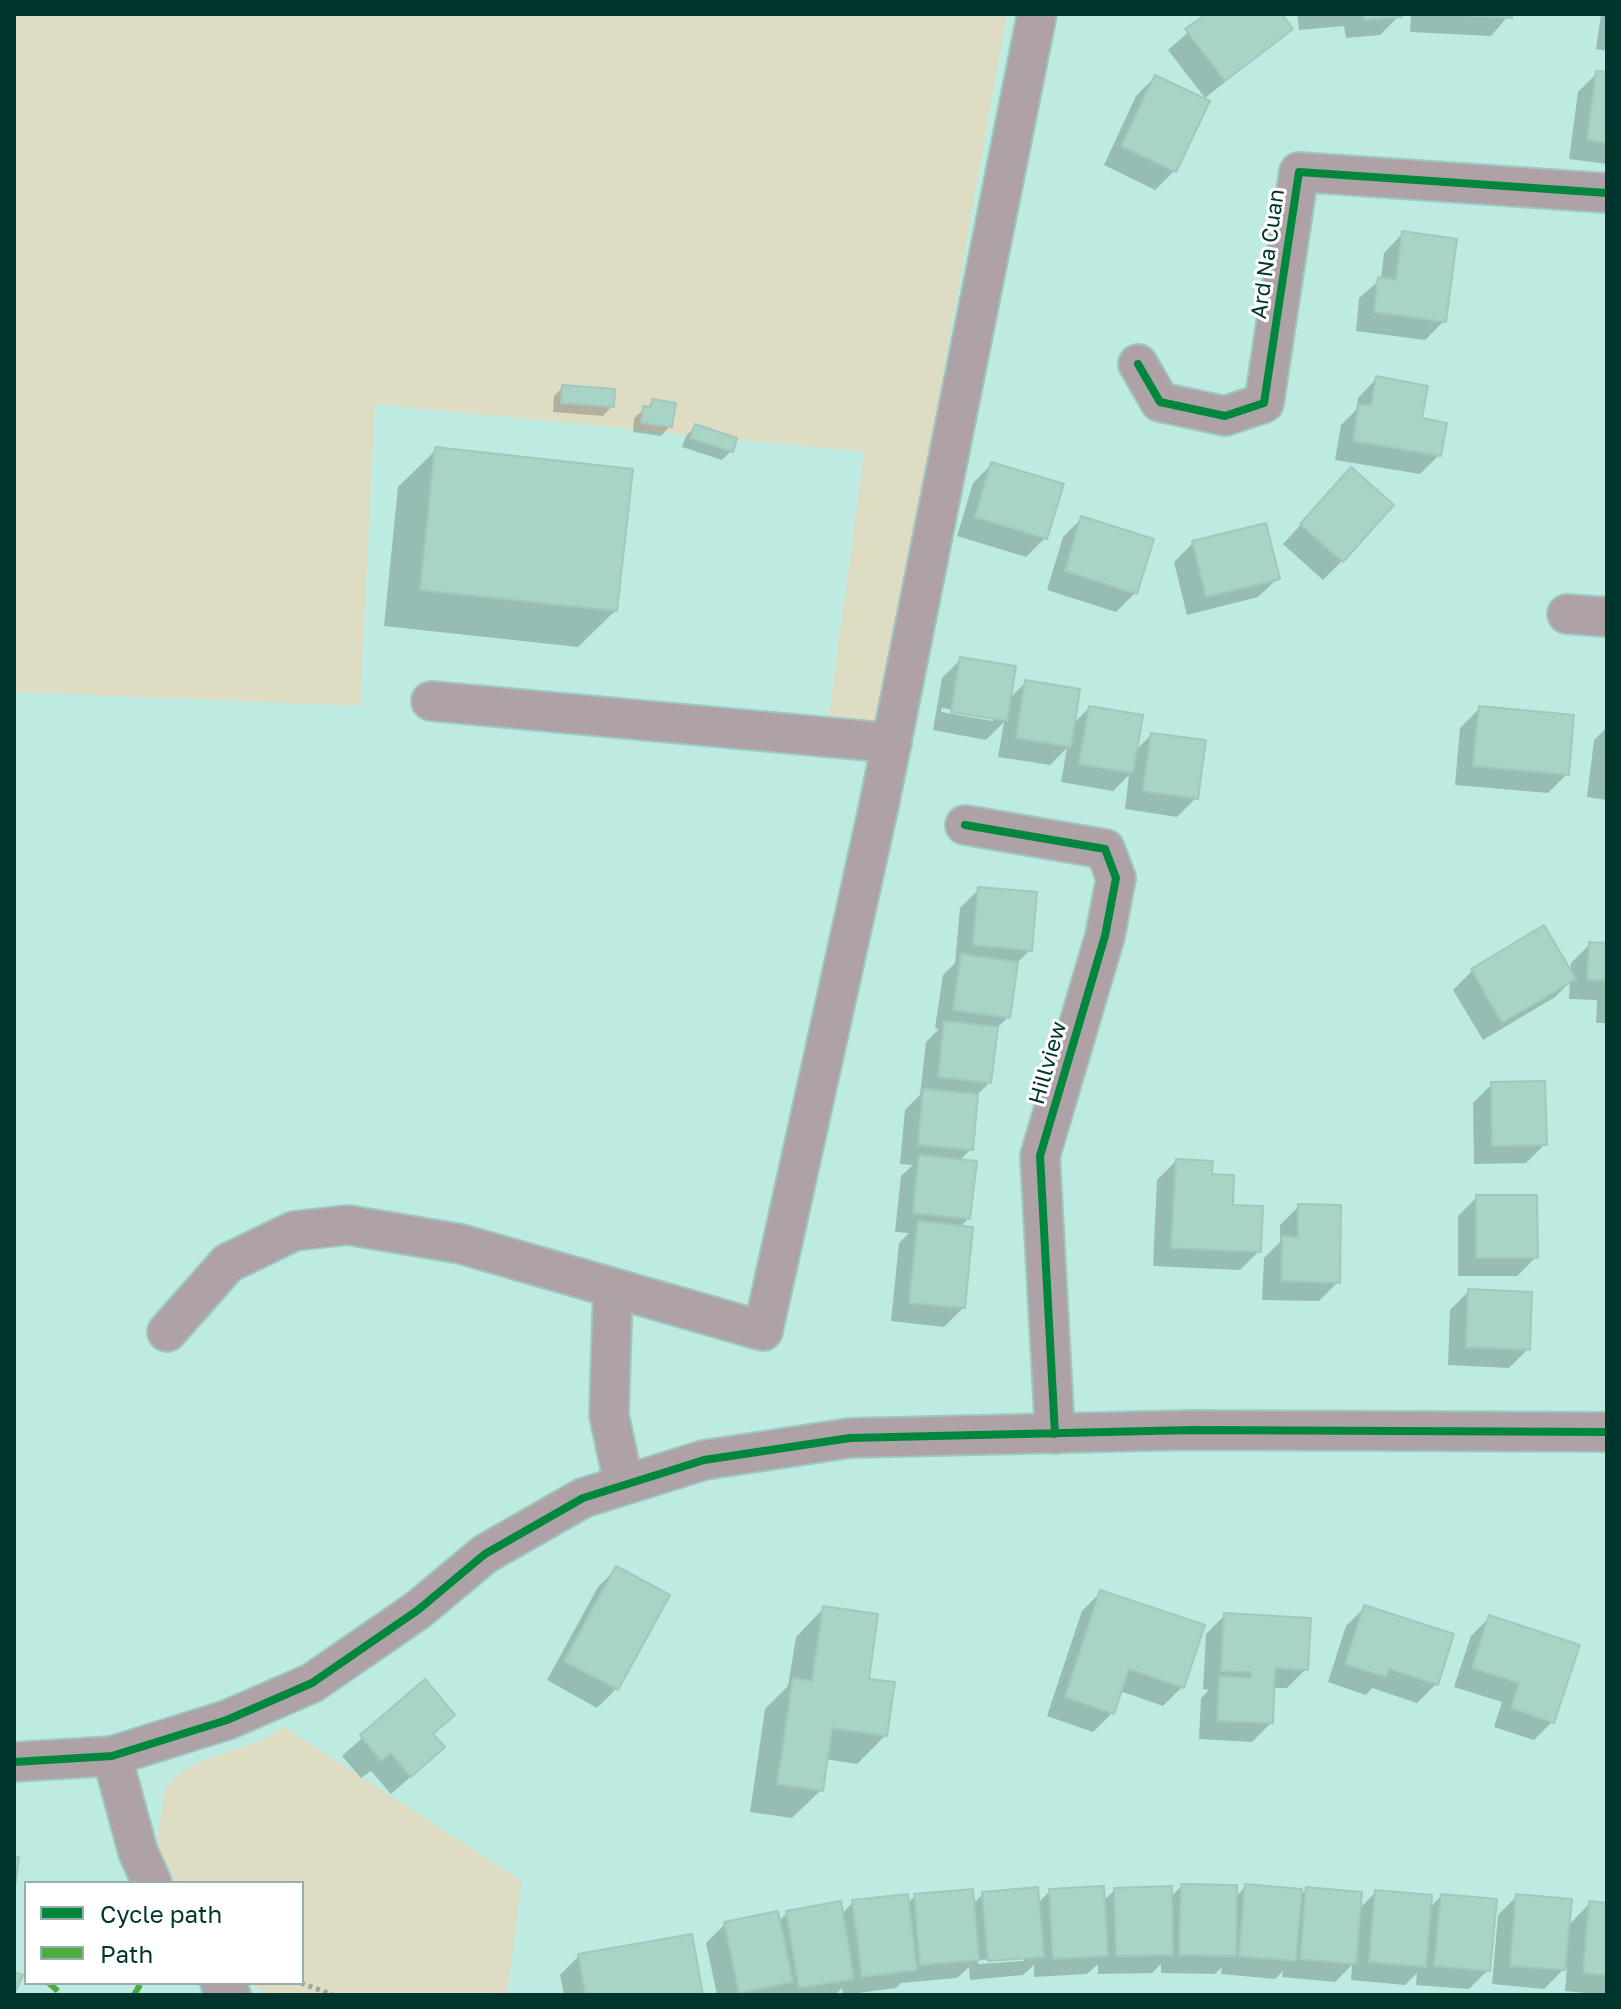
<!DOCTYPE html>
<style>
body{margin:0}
#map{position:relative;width:1621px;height:2009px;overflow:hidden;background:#bdebe2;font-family:"Golos Text",sans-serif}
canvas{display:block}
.frame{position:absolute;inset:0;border:16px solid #00352d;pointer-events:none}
.legend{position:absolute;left:24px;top:1881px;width:280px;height:104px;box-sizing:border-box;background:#fff;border:2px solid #99aeab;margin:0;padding:10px 14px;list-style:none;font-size:24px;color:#00352d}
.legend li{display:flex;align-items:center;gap:16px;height:40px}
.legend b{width:40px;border:2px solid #99aeab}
</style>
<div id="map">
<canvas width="1621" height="2009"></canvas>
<div class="frame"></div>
<ul class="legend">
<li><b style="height:10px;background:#00873e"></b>Cycle path</li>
<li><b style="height:10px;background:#4fac44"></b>Path</li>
</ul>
</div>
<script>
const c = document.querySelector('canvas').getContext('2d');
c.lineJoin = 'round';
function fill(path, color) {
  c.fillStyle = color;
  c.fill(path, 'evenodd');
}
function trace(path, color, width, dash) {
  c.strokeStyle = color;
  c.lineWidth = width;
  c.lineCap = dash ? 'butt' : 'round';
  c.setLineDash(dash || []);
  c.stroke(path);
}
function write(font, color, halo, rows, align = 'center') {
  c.font = font + ' "Golos Text",sans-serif';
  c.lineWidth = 6;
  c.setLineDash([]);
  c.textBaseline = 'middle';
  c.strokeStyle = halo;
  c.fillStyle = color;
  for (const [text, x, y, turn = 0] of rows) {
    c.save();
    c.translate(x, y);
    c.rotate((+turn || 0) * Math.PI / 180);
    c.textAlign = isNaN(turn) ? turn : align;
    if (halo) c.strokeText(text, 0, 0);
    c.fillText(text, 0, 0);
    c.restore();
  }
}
const green = new Path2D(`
 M14,14H1007L881,723L829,716L864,452L375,404L360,706L14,692Z
 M284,1727L522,1881L507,1995H266L252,1983H302V1883H168L157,1839L165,1789L180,1773L201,1761L260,1741Z`);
const shadow = new Path2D(`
 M1209,14H1279L1291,29L1205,98L1168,50Z
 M1297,14H1399V16L1380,35L1346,38L1344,26L1299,30Z
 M1411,14H1510L1491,36L1410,32Z
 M1601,14H1607V51L1596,49Z
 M1597,73L1607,74V164L1569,159L1578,92Z
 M1155,77L1174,171L1155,190L1104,165L1136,96Z
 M1403,233L1444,321L1425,340L1356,331L1359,298L1381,279L1384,253Z
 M1377,378L1420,420L1439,455L1420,474L1335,460L1341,425L1356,410L1358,398Z
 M563,387L612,406L603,416L553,412L554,396Z
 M653,402L670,426L661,436L633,432L634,418Z
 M695,427L731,451L722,460L682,447L686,436Z
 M436,450L616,610L578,647L384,626L398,487Z
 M992,464L1045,538L1026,557L957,536L973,483Z
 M1351,470L1342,561L1323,580L1283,544Z
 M1082,518L1135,593L1116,612L1047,590L1063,537Z
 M1193,543L1278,578L1258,597L1187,615L1174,562Z
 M961,659L1009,699L1026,682L1072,725L1089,708L1135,751L1151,735L1196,798L1177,817L1125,809L1129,775L1113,791L1061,782L1067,748L1050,765L998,757L1004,722L986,740L933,730L942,678ZM942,708L993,717V721L941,712Z
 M1479,709L1567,774L1548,793L1455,785L1460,728Z
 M1607,727V800L1587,797L1594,740Z
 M979,889L1030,950L1016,964L1008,1017L995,1030L990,1082L976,1096L971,1149L959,1161L969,1218L959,1228L963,1308L944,1327L891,1321L899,1243L909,1233L895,1232L901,1176L913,1165L900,1164L905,1110L920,1095L926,1042L939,1029L935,1028L943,975L955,963L960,908Z
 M1590,944L1607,945V1023H1596L1597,1000L1569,999L1570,982L1555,997L1483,1040L1453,990L1472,971L1570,973L1571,963Z
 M1492,1084L1545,1144L1526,1163L1474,1164L1473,1103Z
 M1176,1161L1210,1176L1259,1251L1240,1270L1153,1266L1157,1180Z
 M1477,1197L1536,1257L1517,1276H1458V1216Z
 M1299,1206L1338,1282L1319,1301L1262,1300L1264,1258L1280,1242V1225Z
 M1469,1291L1528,1349L1509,1368L1448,1365L1450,1310Z
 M617,1568L616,1689L597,1708L547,1680L598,1587Z
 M1101,1592L1182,1687L1163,1706L1120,1691L1112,1713L1093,1732L1047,1716L1082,1611Z
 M1365,1607L1436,1684L1417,1703L1372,1688L1366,1695L1328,1682L1346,1626Z
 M824,1608L866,1680L885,1736L857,1764L825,1759L821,1790L792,1818L750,1812L765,1709L788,1686L796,1637Z
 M1225,1615L1306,1669L1287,1688H1272L1271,1723L1252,1742L1199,1739L1201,1698L1209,1690L1203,1689L1206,1634Z
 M1490,1617L1553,1721L1534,1740L1494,1727L1502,1702L1454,1687L1471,1636Z
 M425,1682L432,1735L423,1766L391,1794L371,1771L361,1778L342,1756Z
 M1182,1886L1235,1898L1246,1886L1299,1897L1307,1889L1359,1909L1376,1892L1429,1909L1441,1896L1488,1970L1469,1989L1416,1985L1417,1973L1405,1985L1351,1980L1352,1965L1335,1982L1282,1977L1283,1971L1275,1979L1221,1974L1222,1967L1215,1974L1161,1973V1964L1152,1973L1098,1974V1964L1087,1974L1034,1977V1965L1023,1975L970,1980L969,1967L957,1978L901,1983L896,1988L843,1995L842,1988L835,1995H717L706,1943L725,1924L778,1922L787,1913L841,1915L853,1902L907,1904L915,1896L973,1904L983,1894L1038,1903L1050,1891L1103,1901L1115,1890L1170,1897ZM1024,1957V1961L978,1964V1960Z
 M1517,1896L1568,1926L1590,1903L1607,1905V1995L1565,1991L1567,1966L1544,1989L1492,1984L1498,1915Z
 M579,1956L701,1995H564L560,1975Z`);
const building = new Path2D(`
 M1206,14H1282L1293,29L1225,81L1185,29Z
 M1364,14H1401L1402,17L1364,20Z
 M1443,14H1512V18Z
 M1596,71L1607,72V143L1587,140Z
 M1155,75L1210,101L1176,172L1121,146Z
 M1402,231L1457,239L1446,322L1374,312L1378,277L1396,280Z
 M1376,376L1428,386L1422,418L1447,423L1441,456L1353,441L1359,404L1371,406Z
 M562,385L615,389L614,407L561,403Z
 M652,399L676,403L672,427L641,423L643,406L651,407Z
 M695,424L737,438L733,452L690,438Z
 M435,447L633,469L617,611L420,590Z
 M991,462L1064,484L1047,539L975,517Z
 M1351,467L1394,505L1343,562L1300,524Z
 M1081,516L1154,539L1137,594L1065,571Z
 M1266,523L1280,579L1206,597L1192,541Z
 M960,657L1016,666L1007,721L951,712Z
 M1025,680L1080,689L1071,747L1016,738Z
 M1089,706L1143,715L1133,773L1079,764Z
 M1479,706L1574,715L1569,775L1473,766Z
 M1151,733L1206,740L1198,799L1143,791Z
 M978,887L1037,892L1032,951L973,945Z
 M1544,925L1576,979L1502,1023L1471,969Z
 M1589,942L1607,943V981L1587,980Z
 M961,954L1018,962L1010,1018L953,1010Z
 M944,1021L998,1027L991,1083L938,1077Z
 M1545,1081L1547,1145L1492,1146L1491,1082Z
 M923,1089L978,1094L973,1150L918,1145Z
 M919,1155L977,1161L970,1219L913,1213Z
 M1176,1159L1213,1161L1212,1174L1234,1175L1233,1205L1263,1206L1261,1252L1171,1248Z
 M1476,1195H1537L1538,1258H1476Z
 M1298,1204L1341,1205L1340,1283L1281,1281L1282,1236L1298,1237Z
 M918,1221L973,1227L965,1308L909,1303Z
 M1468,1289L1532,1292L1530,1350L1466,1347Z
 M616,1566L670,1595L618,1690L564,1661Z
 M1100,1590L1205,1625L1184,1688L1129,1669L1114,1714L1065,1697Z
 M1364,1605L1454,1634L1438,1685L1389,1669L1386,1677L1345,1664Z
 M823,1606L878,1614L869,1679L895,1682L887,1736L832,1728L823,1791L777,1784L793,1678L812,1681Z
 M1224,1613L1311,1618L1308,1670L1275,1668L1273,1723L1217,1721L1219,1676L1251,1678V1672L1221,1671Z
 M1489,1615L1580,1645L1554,1723L1511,1708L1519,1683L1472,1668Z
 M425,1679L455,1715L433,1734L445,1747L411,1777L391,1753L381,1761L360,1735Z
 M14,1857H19L14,1894Z
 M1181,1884L1237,1885L1236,1956L1179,1955Z
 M1245,1884L1302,1889L1296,1961L1239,1956Z
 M1104,1886L1108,1956L1053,1959L1049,1889Z
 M1172,1886L1173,1955L1116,1956L1114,1888Z
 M1038,1887L1044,1957L988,1961L982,1892Z
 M1306,1887L1362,1892L1356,1964L1300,1959Z
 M973,1889L979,1960L920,1965L914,1894Z
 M1375,1890L1432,1895L1426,1967L1369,1962Z
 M908,1894L917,1970L862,1977L852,1900Z
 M1441,1894L1497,1899L1490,1971L1434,1966Z
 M1516,1894L1572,1899L1565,1970L1510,1966Z
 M841,1901L854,1979L799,1988L786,1911Z
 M1589,1901L1607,1903V1975L1583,1973Z
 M778,1911L793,1982L739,1993L724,1922Z
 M692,1934L703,1995H586L578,1954Z
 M14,1972L23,1975L14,1995Z`);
const path = new Path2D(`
 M301,1983L333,1995`);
const minor = new Path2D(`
 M1138,364L1160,402L1225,416L1264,403L1299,172L1607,193
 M1567,614L1607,617
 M431,701L892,743
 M965,825L1105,849L1116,878L1105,936L1040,1156L1055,1434
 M613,1288L609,1415L624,1485
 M167,1332L228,1263L294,1231L348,1225L461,1244L763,1331L879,805L1037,14
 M112,1756L138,1852L152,1883
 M14,1762L112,1756L227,1720L312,1683L418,1610L485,1554L583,1498L704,1460L850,1438L1191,1430L1607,1432
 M220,1983L231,1995`);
const quiet = new Path2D(`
 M49,1983L62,1995
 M134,1995L141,1983`);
const cycleway = new Path2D(`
 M1138,364L1160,402L1225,416L1264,403L1299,172L1607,193
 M965,825L1105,849L1116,878L1105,936L1040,1156L1055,1434
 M14,1762L112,1756L227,1720L312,1683L418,1610L485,1554L583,1498L704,1460L850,1438L1191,1430L1607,1432`);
const streetNames = [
 ["Ard Na Cuan",1268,254,-82],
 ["Hillview",1048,1063,-74]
];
fill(green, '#dfdcc4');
fill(shadow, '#0003');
fill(building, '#a8d4c5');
trace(building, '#a2c8bb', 2);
trace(minor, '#9ec7bf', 42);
trace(path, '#a0a3a4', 5, [4, 4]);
trace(minor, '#afa2a6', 38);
trace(quiet, '#4fac44', 6, [12, 6]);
trace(cycleway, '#00873e', 8);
write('22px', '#00352d', '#fff', streetNames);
</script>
